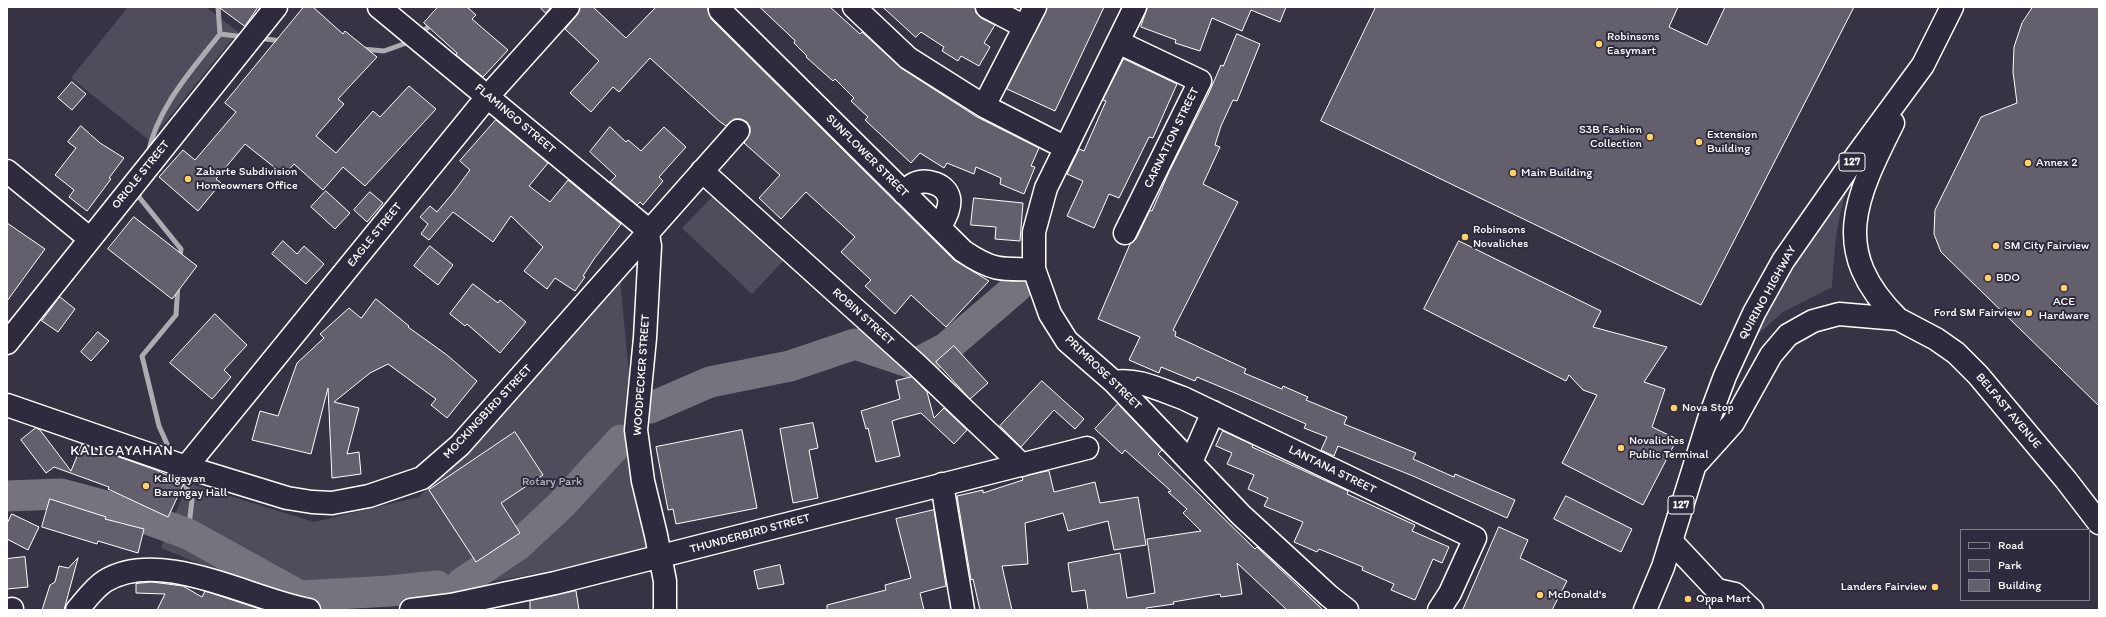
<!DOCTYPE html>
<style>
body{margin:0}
#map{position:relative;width:2106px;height:617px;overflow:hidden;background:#373345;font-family:Itim,sans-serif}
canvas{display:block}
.frame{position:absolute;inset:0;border:8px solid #fff;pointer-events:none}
.legend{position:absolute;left:1960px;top:529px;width:130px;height:72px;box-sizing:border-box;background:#2f2a3d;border:1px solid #827f8b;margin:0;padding:5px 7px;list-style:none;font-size:12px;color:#fff}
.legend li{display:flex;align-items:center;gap:8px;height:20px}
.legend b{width:20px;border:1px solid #827f8b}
</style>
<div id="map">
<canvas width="2106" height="617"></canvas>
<div class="frame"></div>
<ul class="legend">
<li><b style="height:5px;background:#2f2a3d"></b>Road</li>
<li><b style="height:11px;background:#514c5c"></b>Park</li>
<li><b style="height:11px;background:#635f6d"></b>Building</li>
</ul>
</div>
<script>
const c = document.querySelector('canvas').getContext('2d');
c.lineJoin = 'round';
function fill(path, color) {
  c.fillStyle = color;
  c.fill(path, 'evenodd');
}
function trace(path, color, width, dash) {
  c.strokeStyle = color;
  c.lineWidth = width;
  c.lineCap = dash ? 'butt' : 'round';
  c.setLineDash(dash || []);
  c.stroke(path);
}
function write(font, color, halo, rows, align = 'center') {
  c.font = font + ' Itim,sans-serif';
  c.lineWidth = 4;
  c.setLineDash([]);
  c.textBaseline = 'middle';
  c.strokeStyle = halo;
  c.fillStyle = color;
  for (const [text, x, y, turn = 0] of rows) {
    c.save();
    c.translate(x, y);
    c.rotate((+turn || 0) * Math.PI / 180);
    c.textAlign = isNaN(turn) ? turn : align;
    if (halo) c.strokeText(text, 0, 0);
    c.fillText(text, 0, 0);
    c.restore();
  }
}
const green = new Path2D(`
 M128,7H206L238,32L150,141L71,78Z
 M1846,186L1847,189C1836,222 1834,254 1832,287L1783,312L1755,337L1750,334L1790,261Z
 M716,193L785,259L752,294L682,228Z
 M620,279L646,554L344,608L264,590L161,548L188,483L314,522L419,497Z`);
const stream = new Path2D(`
 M220,34L245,37
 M419,35L433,23
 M258,38L282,41
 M362,49L384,51L412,41
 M148,154C157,108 191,71 220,34L218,7
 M140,190L139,197L181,249L180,258
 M172,455L159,426L142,356L176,315L178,284
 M179,471L192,500L188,534`);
const river = new Path2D(`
 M650,408L710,382L790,366L855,344L915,364L946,348L1016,288
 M7,496L61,494L128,512L188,534L300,596L390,591L437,586
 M462,583L518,545L561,505L621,440`);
const building = new Path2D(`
 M219,7H258L245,26Z
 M304,7H313L343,34L345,31L377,57L338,99L344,104L316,136L336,153L373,111L380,117L409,86L436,109L365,186L343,167L323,190L294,164L284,175L245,144L216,179L221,183L198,211L159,177L183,150L195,160L236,112L225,103Z
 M438,7H467L476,15L472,19L508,50L483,77L456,55L457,53L424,23Z
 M540,7H551L546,13Z
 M580,7H593L626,38L656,7H707L711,19L954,260L989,281L946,327L911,295L895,314L865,286L871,280L841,252L855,237L806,192L781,219L759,198L780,175L744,143L750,133V127L747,122L741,119H734L726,126L719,121L650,58L619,92L613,87L591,112L570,93L599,61L565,29L577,15Z
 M760,7H830L860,34L862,32L901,68L977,117L1039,148L1031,166L1035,167L1024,194L1000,184L1001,178L976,167L974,174L947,163L944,168L920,153L911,163L865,120L868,117L851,101L854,98L835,79L833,81L806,57L807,56L794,43L795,41Z
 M883,7H975L976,13L981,18L995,25L984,43L990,47L979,66L961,56L958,61L942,51L944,47L921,32L916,37Z
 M1047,7H1104L1055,111L1007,89Z
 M1148,7H1286L1280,22L1251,10L1242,31L1212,18L1200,51L1175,43L1176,40L1141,27Z
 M1376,7H1678L1669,27L1707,45L1725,7H1854L1701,305L1321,121Z
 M2033,7H2099V406L1941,252L1934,234L1935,210L1981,117L2017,103L2013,72L2014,47L2022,23Z
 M1237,34L1260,44L1237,101L1233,100L1221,126L1215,145L1220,147L1203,184L1238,202L1173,330L1176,332L1175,336L1246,369L1244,373L1282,389L1283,386L1308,397L1306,400L1347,417L1344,424L1416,453L1413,459L1454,477L1455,474L1515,500L1507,518L1413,476L1338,446L1334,456L1321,450L1327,437L1304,428L1306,424L1235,393L1197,377L1195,381L1161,367L1159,373L1129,360L1140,337L1098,319L1130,244L1136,239L1150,210L1152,211L1169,172L1208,95L1221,65L1223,66Z
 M1124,59L1177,84L1153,138L1149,137L1119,198L1109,194L1094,228L1067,216L1083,181L1067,174L1079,149L1084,151L1106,101L1103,100Z
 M72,82L86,94L72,110L58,98Z
 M496,120L548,163L529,186L550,202L568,180L621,224L594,259L583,276L585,277L575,291L555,278L547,289L524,271L543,247L511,216L493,242L453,212L429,240L421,234L428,224L420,217L430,206L437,212L452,194L470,170L460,161Z
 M81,126L100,143L124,158L109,178L111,179L87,211L69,197L74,190L55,175L76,148L68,142Z
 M610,127L626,142L628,140L641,151L664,127L686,147L659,177L663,181L643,205L640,202L637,205L610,182L616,176L590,152Z
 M326,191L350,213L335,229L311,207Z
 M370,192L383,203L367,222L354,210Z
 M974,198L1023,203L1020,241L995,239L996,227L971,225Z
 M134,217L197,266L172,299L108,249Z
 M7,223L45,249L7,301Z
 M283,241L297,254L304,246L324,264L306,284L272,254Z
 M1459,241L1601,311L1593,327L1667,347L1644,382L1665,389L1652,427L1677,439L1643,505L1562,463L1597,395L1583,390L1569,375L1566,381L1424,309Z
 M430,246L453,265L438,285L414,266Z
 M473,284L498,303L500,300L526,322L500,353L467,324L465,326L450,314Z
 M60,297L75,309L58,332L42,321Z
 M376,299L409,326L408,327L447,355L477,381L447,418L431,405L436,399L388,364L370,373L334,402L359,408L347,454L359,452L361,474L332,478L328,388L311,454L252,440L260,411L278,416L297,363L324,338L320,334L349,308L361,318Z
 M215,314L247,345L224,370L231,377L212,399L170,363Z
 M98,332L109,341L91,361L81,352Z
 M954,346L988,383L970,399L936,362Z
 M912,377L927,392L934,418L944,408L967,430L954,444L921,413L898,419L892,421L900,456L876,462L868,428L866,429L861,411L900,399L896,381Z
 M1042,381L1084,419L1075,429L1054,410L1021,447L1000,426Z
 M1118,404L1162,450L1158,454L1255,549L1257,547L1323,610H1287L1237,563L1242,594L1221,597L1220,594L1173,602L1174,604L1146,608L1147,610H1088L1085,590L1072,592L1068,563L1120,553L1127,598L1155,593L1147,539L1201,531L1183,513L1187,509L1168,492L1171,491L1125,450L1122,454L1095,429Z
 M813,423L818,448L809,450L818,498L793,503L780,429Z
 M36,428L40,430L71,471L82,444L156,470L184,483L168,517L108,489L109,487L54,467L46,473L21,440Z
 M742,430L757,508L676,524L673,509L668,510L656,447Z
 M1223,431L1253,445L1252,447L1348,491L1347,494L1415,525L1412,531L1449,547L1442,563L1433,559L1415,600L1391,590L1394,584L1362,570L1363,567L1319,549L1317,552L1294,542L1303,522L1264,506L1268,498L1248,489L1254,475L1227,464L1232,453L1216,446Z
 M515,432L543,475L501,503L520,533L476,562L429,490Z
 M1049,471L1054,492L1095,482L1100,503L1138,497L1146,545L1114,550L1108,521L1068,531L1063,513L1025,523L1028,564L1002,566L1012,610H980L973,579L971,580L957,496L983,490V493L1023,480L1022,477Z
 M1566,496L1632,529L1621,552L1554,519Z
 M50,499L106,517L105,519L144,529L138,553L98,541L97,544L42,527Z
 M934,510L946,586L920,593L924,610H827V605L886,590L885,585L911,578L896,519Z
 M12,514L39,527L28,550L7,539V524Z
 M1499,527L1528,540L1520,558L1567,581L1552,610H1463Z
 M25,557L28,587L7,589V559Z
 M78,558L64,610H42L50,585L55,582L59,566L68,568Z
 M780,565L784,584L758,589L754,571Z
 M152,582L183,586L202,597L205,591L263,610H157L165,594L136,593V584Z
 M576,591L579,610H530V601Z`);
const minor = new Path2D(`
 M379,7L641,224L648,234L650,246L645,338L636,430L643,481L656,535L665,581V610
 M722,7L720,10L963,251C991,270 1000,270 1034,269
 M854,7L908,58L984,106L1066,148
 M987,7L1025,27
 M1135,7L1046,188L1034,232V269L1050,314L1067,341L1114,382L1241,515L1329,596L1347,610
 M1118,42L1200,81L1125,233
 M984,106L1035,7
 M7,171L89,238
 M702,171L918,366L1022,465
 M904,193C907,190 910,186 914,184C926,178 946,184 949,198C951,208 944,219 940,227
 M7,343L276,7
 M1114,382C1138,378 1160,390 1183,398L1475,538L1450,593L1439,610
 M7,405L186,467L287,498L312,502L332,503L369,496L422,478L460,445L738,131
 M1191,462L1213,412
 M186,467L488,96L568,7
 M942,484L963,610
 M1671,541L1717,590L1722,607L1725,610
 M1717,590L1735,594L1752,610
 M7,610L12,609
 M77,610C85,601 94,588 105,581C160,547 250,599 309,610
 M411,610L451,605L555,583L1087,448`);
const major = new Path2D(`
 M1893,123C1855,199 1829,251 1898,319
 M1698,462L1733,423L1771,355L1788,335L1813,321L1839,314L1898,319L1936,339L1956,353L1978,375L2066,480L2099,523
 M1645,610L1663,567L1710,416L1725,376L1754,313L1783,261L1857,155L1923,65L1952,7`);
const markers = [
 [1599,44,4,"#ffd166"],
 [1650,137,4,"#ffd166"],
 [1699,142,4,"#ffd166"],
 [2028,163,4,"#ffd166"],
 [1513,173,4,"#ffd166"],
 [188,179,4,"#ffd166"],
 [1465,237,4,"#ffd166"],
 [1996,246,4,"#ffd166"],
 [1988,278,4,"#ffd166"],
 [2064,288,4,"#ffd166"],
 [2029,313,4,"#ffd166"],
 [1674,408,4,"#ffd166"],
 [1621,448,4,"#ffd166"],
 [146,486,4,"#ffd166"],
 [1935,587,4,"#ffd166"],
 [1540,595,4,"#ffd166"],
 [1688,599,4,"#ffd166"]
];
const shields = [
 [1852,162,26],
 [1681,505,26]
];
const shieldNames = [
 ["127",1852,162],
 ["127",1681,505]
];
const poiNames = [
 ["Robinsons",1607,37],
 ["Easymart",1607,51],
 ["S3B Fashion",1642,130,"right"],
 ["Collection",1642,144,"right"],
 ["Extension",1707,135],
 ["Building",1707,149],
 ["Annex 2",2036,163],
 ["Zabarte Subdivision",196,172],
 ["Homeowners Office",196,186],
 ["Main Building",1521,173],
 ["Robinsons",1473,230],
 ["Novaliches",1473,244],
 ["SM City Fairview",2004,246],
 ["BDO",1996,278],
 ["ACE",2064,302,"center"],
 ["Hardware",2064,316,"center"],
 ["Ford SM Fairview",2021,313,"right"],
 ["Nova Stop",1682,408],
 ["Novaliches",1629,441],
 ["Public Terminal",1629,455],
 ["Kaligayan",154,479],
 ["Barangay Hall",154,493],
 ["Landers Fairview",1927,587,"right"],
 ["McDonald's",1548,595],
 ["Oppa Mart",1696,599]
];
const streetNames = [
 ["FLAMINGO STREET",515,119,40],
 ["CARNATION STREET",1172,138,-64],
 ["SUNFLOWER STREET",867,156,45],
 ["ORIOLE STREET",141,175,-51],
 ["EAGLE STREET",375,235,-51],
 ["QUIRINO HIGHWAY",1768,293,-61],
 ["ROBIN STREET",863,317,42],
 ["PRIMROSE STREET",1103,373,44],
 ["WOODPECKER STREET",642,375,-86],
 ["BELFAST AVENUE",2008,411,50],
 ["MOCKINGBIRD STREET",488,412,-47],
 ["LANTANA STREET",1332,470,26],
 ["THUNDERBIRD STREET",750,534,-15]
];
const parkNames = [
 ["Rotary Park",552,482]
];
const quarterNames = [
 ["KALIGAYAHAN",122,451]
];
fill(green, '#514c5c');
trace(stream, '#adabb2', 5);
trace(river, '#76737f', 31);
fill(building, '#635f6d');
trace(building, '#fff', 1);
trace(minor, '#fff', 25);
trace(major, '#fff', 25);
trace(minor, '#2f2a3d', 22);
trace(major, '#2f2a3d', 22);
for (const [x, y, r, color] of markers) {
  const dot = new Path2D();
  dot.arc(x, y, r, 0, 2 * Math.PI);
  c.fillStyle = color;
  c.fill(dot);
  trace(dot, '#2f2a3d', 1.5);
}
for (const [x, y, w] of shields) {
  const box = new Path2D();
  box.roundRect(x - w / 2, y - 9, w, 18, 3);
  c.fillStyle = '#2f2a3d';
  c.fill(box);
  trace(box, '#fff', 1);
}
write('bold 11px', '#fff', null, shieldNames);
write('12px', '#fff', '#2f2a3d', poiNames, 'left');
write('12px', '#fff', '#2f2a3d', streetNames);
write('12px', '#b9b7be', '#2f2a3d', parkNames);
c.letterSpacing = '1px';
write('14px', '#fff', '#2f2a3d', quarterNames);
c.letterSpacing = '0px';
</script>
